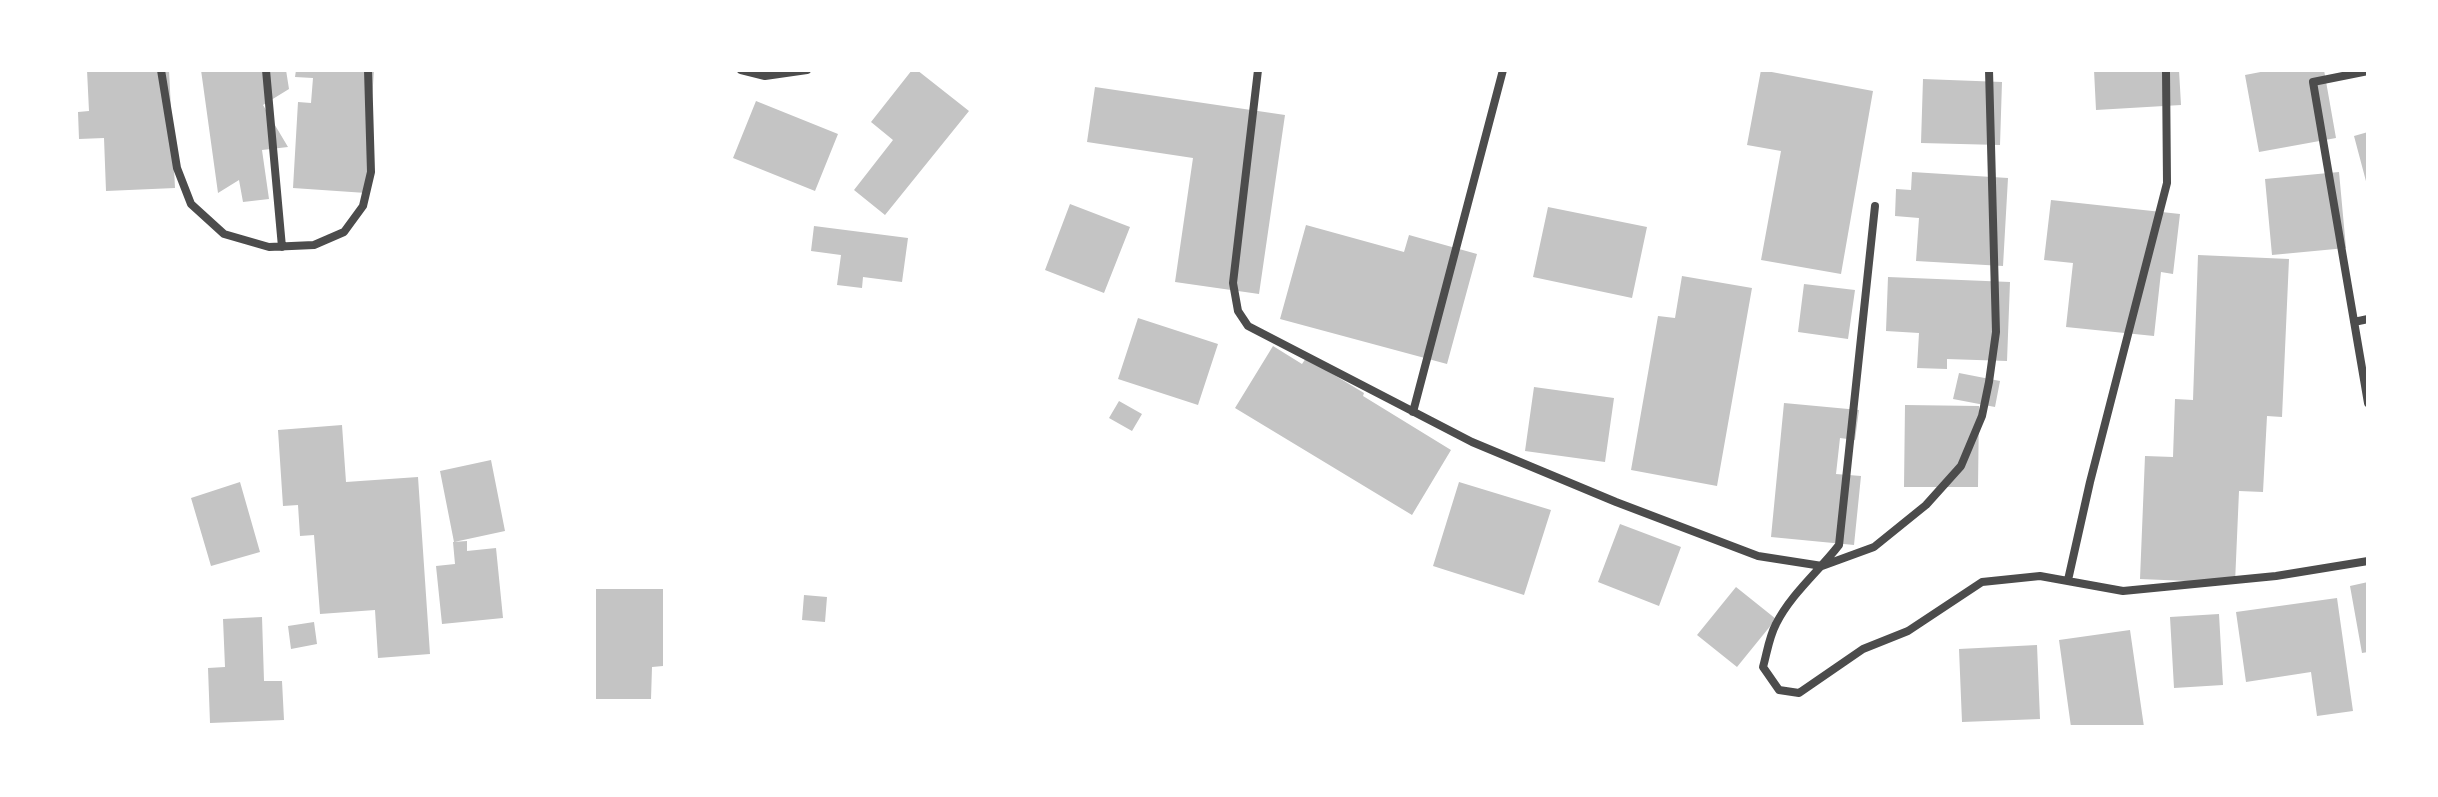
<!DOCTYPE html>
<style>
body{margin:0}
#map{position:relative;width:2438px;height:797px;overflow:hidden;background:#fff;font-family:"Fira Sans Condensed",sans-serif}
canvas{display:block}
.frame{position:absolute;inset:0;border:72px solid #fff;pointer-events:none}
</style>
<div id="map">
<canvas width="2438" height="797"></canvas>
<div class="frame"></div>
</div>
<script>
const c = document.querySelector('canvas').getContext('2d');
c.lineJoin = 'round';
function fill(path, color) {
  c.fillStyle = color;
  c.fill(path, 'evenodd');
}
function trace(path, color, width, dash) {
  c.strokeStyle = color;
  c.lineWidth = width;
  c.lineCap = dash ? 'butt' : 'round';
  c.setLineDash(dash || []);
  c.stroke(path);
}
const building = new Path2D(`
 M87,70H169L175,188L106,191L104,138L79,139L78,112L89,111Z
 M201,70H286L289,89L263,105L288,147L262,150L269,199L243,202L239,180L218,193Z
 M296,70H374L366,193L293,188L298,102L311,103L313,78L295,77Z
 M912,70H917L969,111L885,215L854,190L893,140L871,122Z
 M1761,70L1873,91L1841,274L1761,260L1781,151L1747,145Z
 M2094,70H2179L2181,105L2096,110Z
 M2271,70H2324L2336,138L2259,152L2245,75Z
 M1923,79L2002,82L2000,145L1921,143Z
 M1095,87L1285,115L1259,294L1175,282L1193,158L1087,142Z
 M756,101L838,134L815,191L733,158Z
 M2368,132V185H2367L2354,136Z
 M1912,172L2008,178L2003,266L1916,261L1919,218L1895,216L1896,189L1911,190Z
 M2339,172L2346,248L2272,255L2265,179Z
 M2051,200L2180,214L2173,274L2161,272L2154,336L2066,327L2073,263L2044,260Z
 M1070,204L1130,227L1104,293L1045,270Z
 M1548,207L1647,227L1632,298L1533,277Z
 M1306,225L1404,252L1409,235L1477,254L1447,364L1280,319Z
 M814,226L908,238L902,282L863,277L862,288L837,285L841,255L811,251Z
 M2198,255L2289,259L2282,417L2267,416L2263,492L2239,491L2235,583L2140,579L2145,456L2173,457L2175,399L2193,400Z
 M1682,276L1752,288L1717,486L1631,470L1658,316L1675,318Z
 M1888,277L2010,282L2007,361L1947,359V369L1917,368L1919,333L1886,331Z
 M1804,284L1855,290L1848,339L1798,332Z
 M1138,318L1218,344L1198,405L1118,379Z
 M1273,346L1302,364L1306,358L1364,393L1363,396L1451,450L1412,515L1235,408Z
 M1959,373L2000,381L1995,407L1953,399Z
 M1534,387L1614,398L1605,462L1525,451Z
 M1119,401L1142,414L1132,431L1109,418Z
 M1784,403L1859,410L1855,440L1840,438L1836,474L1861,476L1854,545L1771,537Z
 M1905,405L1979,406L1978,487H1904Z
 M342,425L346,482L418,477L430,654L378,658L375,610L320,614L314,535L300,536L298,505L283,506L278,430Z
 M491,460L505,531L454,542L440,471Z
 M240,482L260,552L211,566L191,498Z
 M1459,482L1551,510L1524,595L1433,566Z
 M1620,524L1681,547L1659,606L1598,582Z
 M467,541V551L496,548L503,618L442,624L436,566L455,564L453,542Z
 M2368,582V652L2362,653L2350,586Z
 M1736,587L1776,619L1737,667L1697,635Z
 M596,589H663V666L652,667L651,699H596Z
 M804,595L827,597L825,622L802,620Z
 M2337,598L2353,711L2317,716L2311,672L2246,682L2236,612Z
 M2219,614L2223,685L2174,688L2170,617Z
 M262,617L264,681H282L284,720L210,723L208,668L225,667L223,619Z
 M314,622L317,644L291,649L288,626Z
 M2130,630L2144,727H2071L2059,640Z
 M2037,645L2040,719L1962,722L1959,649Z`);
const minor = new Path2D(`
 M161,70L177,168L191,204L224,234L269,247L314,245L344,232L363,206L371,172L368,70
 M266,70L282,247
 M741,70L765,76L807,70
 M1258,70L1233,283L1238,311L1248,326L1472,442L1616,502L1758,556L1822,566L1874,547L1926,505L1961,466L1982,416L1989,382L1996,332L1989,70
 M2368,71L2313,82L2368,403
 M1875,206L1839,545C1819,571 1791,594 1776,624C1769,637 1767,653 1763,667L1779,690L1799,693L1863,649L1908,631L1982,582L2040,576L2123,591L2276,576L2368,561
 M2354,322L2368,319
 M1413,412L1503,70
 M2068,580L2090,482L2167,183L2166,70`);
fill(building, '#c4c4c4');
trace(minor, '#4c4c4c', 8);
</script>
